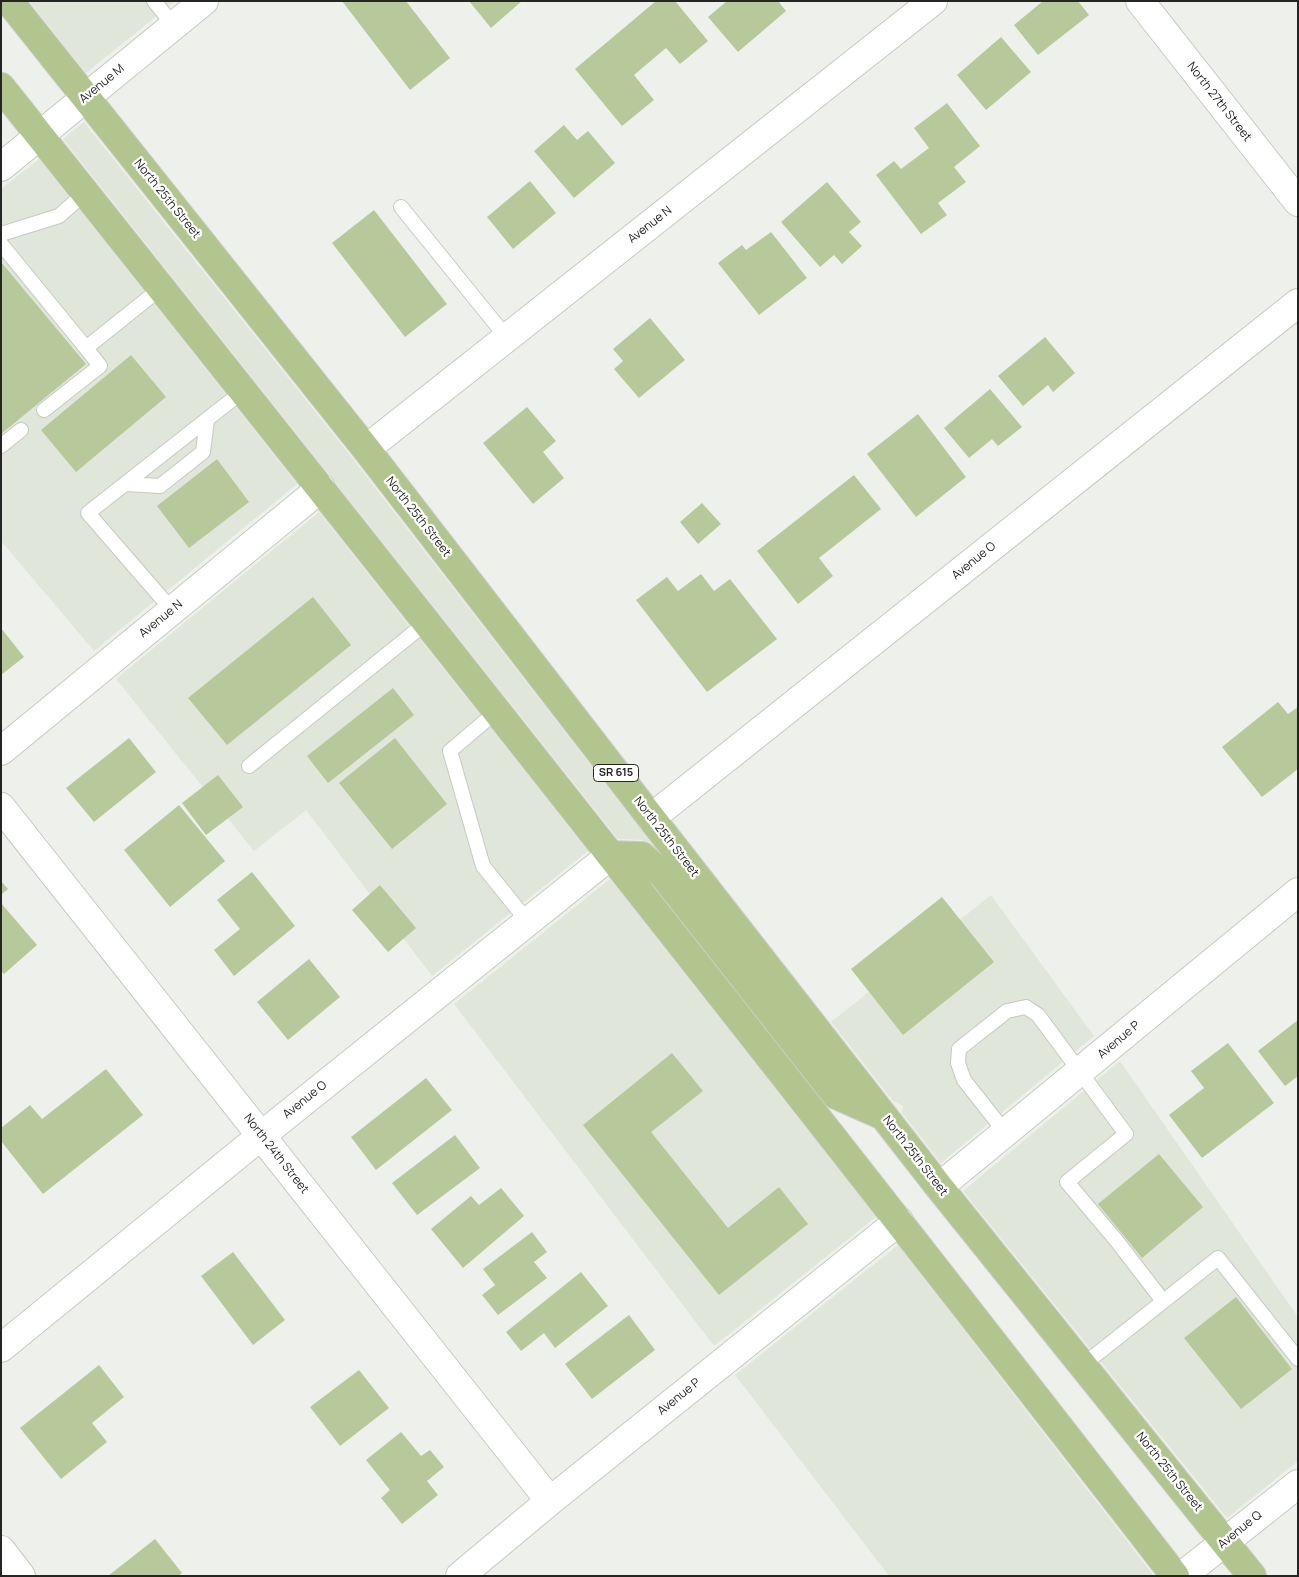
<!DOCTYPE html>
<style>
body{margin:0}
#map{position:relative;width:1299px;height:1577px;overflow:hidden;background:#eef1eb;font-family:Manrope,sans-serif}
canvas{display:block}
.frame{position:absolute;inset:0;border:2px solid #252624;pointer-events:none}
</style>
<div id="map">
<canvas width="1299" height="1577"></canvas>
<div class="frame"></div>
</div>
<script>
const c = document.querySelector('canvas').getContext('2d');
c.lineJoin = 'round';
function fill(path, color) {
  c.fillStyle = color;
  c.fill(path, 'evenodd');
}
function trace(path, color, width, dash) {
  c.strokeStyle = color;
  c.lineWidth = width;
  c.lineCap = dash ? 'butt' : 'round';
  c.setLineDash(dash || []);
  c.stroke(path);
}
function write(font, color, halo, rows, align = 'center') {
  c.font = font + ' Manrope,sans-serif';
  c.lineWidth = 4.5;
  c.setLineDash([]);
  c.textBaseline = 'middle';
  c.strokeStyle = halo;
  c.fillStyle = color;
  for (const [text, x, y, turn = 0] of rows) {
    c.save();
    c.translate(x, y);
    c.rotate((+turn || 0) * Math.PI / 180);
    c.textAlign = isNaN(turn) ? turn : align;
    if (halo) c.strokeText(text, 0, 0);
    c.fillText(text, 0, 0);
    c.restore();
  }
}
const built = new Path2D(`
 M29,1H175L86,73Z
 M84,122L353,459L651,843L641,840L618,839L63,139Z
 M39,159L297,484L94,651L1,541V189Z
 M319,512L588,851L432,976L306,810L254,851L116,679Z
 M610,879L876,1217L714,1346L454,1004Z
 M991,895L1094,1036L941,1163L902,1113L903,1106L893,1101L831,1022Z
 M1120,1061L1298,1317V1461L1227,1518L963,1191Z
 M898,1245L1154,1576H889L735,1375Z`);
const building = new Path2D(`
 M342,1H406L450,58L410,90Z
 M469,1H522L491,28Z
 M656,1H675L708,41L680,64L666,48L634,75L654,100L622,126L575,69Z
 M727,1H778L786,11L738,52L708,17Z
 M1043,1H1078L1089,15L1038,55L1014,25Z
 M1001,37L1031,72L986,110L957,75Z
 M947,103L980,146L954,167L966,182L938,203L947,215L921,234L876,175L894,161L901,169L929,148L914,128Z
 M564,125L577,140L588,131L615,163L574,198L534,151Z
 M530,181L556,213L513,249L487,217Z
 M827,182L861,222L849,232L862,246L842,264L834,255L820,267L781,222Z
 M374,210L447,304L405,337L332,243Z
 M771,232L807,278L759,315L718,263L742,245L746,250Z
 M1,262L86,364L1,434Z
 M650,318L685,360L639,398L614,369L623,361L613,349Z
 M1045,337L1075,373L1053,392L1048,385L1023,406L998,376Z
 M131,355L166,397L76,472L41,430Z
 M990,389L1022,427L998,446L992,439L969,458L944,428Z
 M527,407L556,441L543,452L564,478L533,504L483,443Z
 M918,414L966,477L916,517L867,454Z
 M217,459L249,502L189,548L157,506Z
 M854,475L881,509L819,558L833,576L798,604L757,551Z
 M702,503L721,524L698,544L680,522Z
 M701,574L714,591L730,579L777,639L707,692L636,600L667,577L678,591Z
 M313,597L351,645L227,745L188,698Z
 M1,628L24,657L1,675Z
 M393,688L414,715L328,783L307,756Z
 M1278,702L1288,714L1298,707V769L1262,797L1222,747Z
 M129,738L156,772L94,822L66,788Z
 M395,738L447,804L392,849L339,783Z
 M218,775L243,807L206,835L182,803Z
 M179,805L225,861L170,907L124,850Z
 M252,872L295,926L234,976L214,950L240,929L217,900Z
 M1,881L8,889L1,895Z
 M380,885L416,928L388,952L352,910Z
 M942,897L994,962L903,1035L851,969Z
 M1,903L37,945L4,974L1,971Z
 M309,959L340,997L288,1040L257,1002Z
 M1298,1020V1076L1285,1086L1258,1051Z
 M1228,1043L1274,1103L1202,1158L1169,1115L1204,1088L1191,1071Z
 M672,1053L703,1091L651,1132L728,1228L779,1187L808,1224L719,1295L583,1125Z
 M106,1069L143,1115L43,1194L1,1141V1128L30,1105L42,1119Z
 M426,1078L452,1110L376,1170L351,1137Z
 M455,1135L480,1168L417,1215L392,1183Z
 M1159,1154L1203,1207L1142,1258L1098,1204Z
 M501,1188L524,1216L463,1268L431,1229L471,1196L479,1205Z
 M532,1232L547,1252L534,1262L547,1278L498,1315L482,1295L495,1285L483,1269Z
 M233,1252L285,1320L253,1345L201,1276Z
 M581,1272L608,1306L555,1348L544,1333L521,1351L506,1332Z
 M1236,1297L1292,1369L1241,1409L1184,1338Z
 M629,1315L655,1350L592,1399L565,1364Z
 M99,1365L124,1397L92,1423L107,1442L61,1479L20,1428Z
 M359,1370L389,1408L340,1446L310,1407Z
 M401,1432L421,1456L430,1450L444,1467L427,1481L438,1495L402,1524L381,1498L390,1490L366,1460Z
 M155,1539L182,1573L178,1576H108Z`);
const lane = new Path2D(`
 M154,1L174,26
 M401,207L507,338
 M1,234L59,216L85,193
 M1,244L86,348
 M44,410L100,366L86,348L161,288
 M1,446L21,430
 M125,484L160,486L203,452L207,420
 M172,610L88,513L243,391
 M497,711L450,751L483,866L528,922
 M249,766L427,622
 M1005,1132L964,1080L958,1063L959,1049L1007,1011L1026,1007L1038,1015L1126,1134L1067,1182L1116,1240L1163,1301
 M1083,1365L1218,1258L1298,1359`);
const street = new Path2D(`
 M1140,1L1298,202
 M1,167L204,1
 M366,449L933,1
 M1,751L321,488
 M1,807L550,1501
 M651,818L1298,303
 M939,1187L1298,892
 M1,1348L262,1135L611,855
 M1,1550L21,1576
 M460,1576L550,1501L899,1221`);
const secondary = new Path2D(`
 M1182,1576L1298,1484`);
const primary = new Path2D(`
 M9,1L366,449L651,818L939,1187L1252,1576
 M1,87C395,581 787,1076 1175,1576
 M611,855L642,856L664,876L836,1095L879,1114`);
const shields = [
 [616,773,45]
];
const shieldNames = [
 ["SR 615",616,773]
];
const streetNames = [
 ["Avenue M",102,84,-39],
 ["North 27th Street",1219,102,52],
 ["North 25th Street",167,199,51],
 ["Avenue N",650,225,-38],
 ["North 25th Street",418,517,52],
 ["Avenue O",974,561,-39],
 ["Avenue N",161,619,-39],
 ["North 25th Street",666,837,52],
 ["Avenue P",1119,1040,-40],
 ["Avenue O",305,1100,-39],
 ["North 24th Street",276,1154,52],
 ["North 25th Street",915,1156,52],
 ["Avenue P",679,1397,-39],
 ["North 25th Street",1169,1472,51],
 ["Avenue Q",1240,1530,-39]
];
fill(built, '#e1e6da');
fill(building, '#b7c89a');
trace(lane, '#c6c9c3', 16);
trace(street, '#c6c9c3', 30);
trace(secondary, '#c6c9c3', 30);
trace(primary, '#cfcfcf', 30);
trace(lane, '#fff', 14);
trace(street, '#fff', 28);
trace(secondary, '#fff', 28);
trace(primary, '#b3c58e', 28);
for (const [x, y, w] of shields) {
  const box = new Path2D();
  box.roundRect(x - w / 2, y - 8.5, w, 17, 4);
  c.fillStyle = '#fff';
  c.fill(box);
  trace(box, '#252624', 1);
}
write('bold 11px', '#252624', null, shieldNames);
write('12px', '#252624', '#fff', streetNames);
</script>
